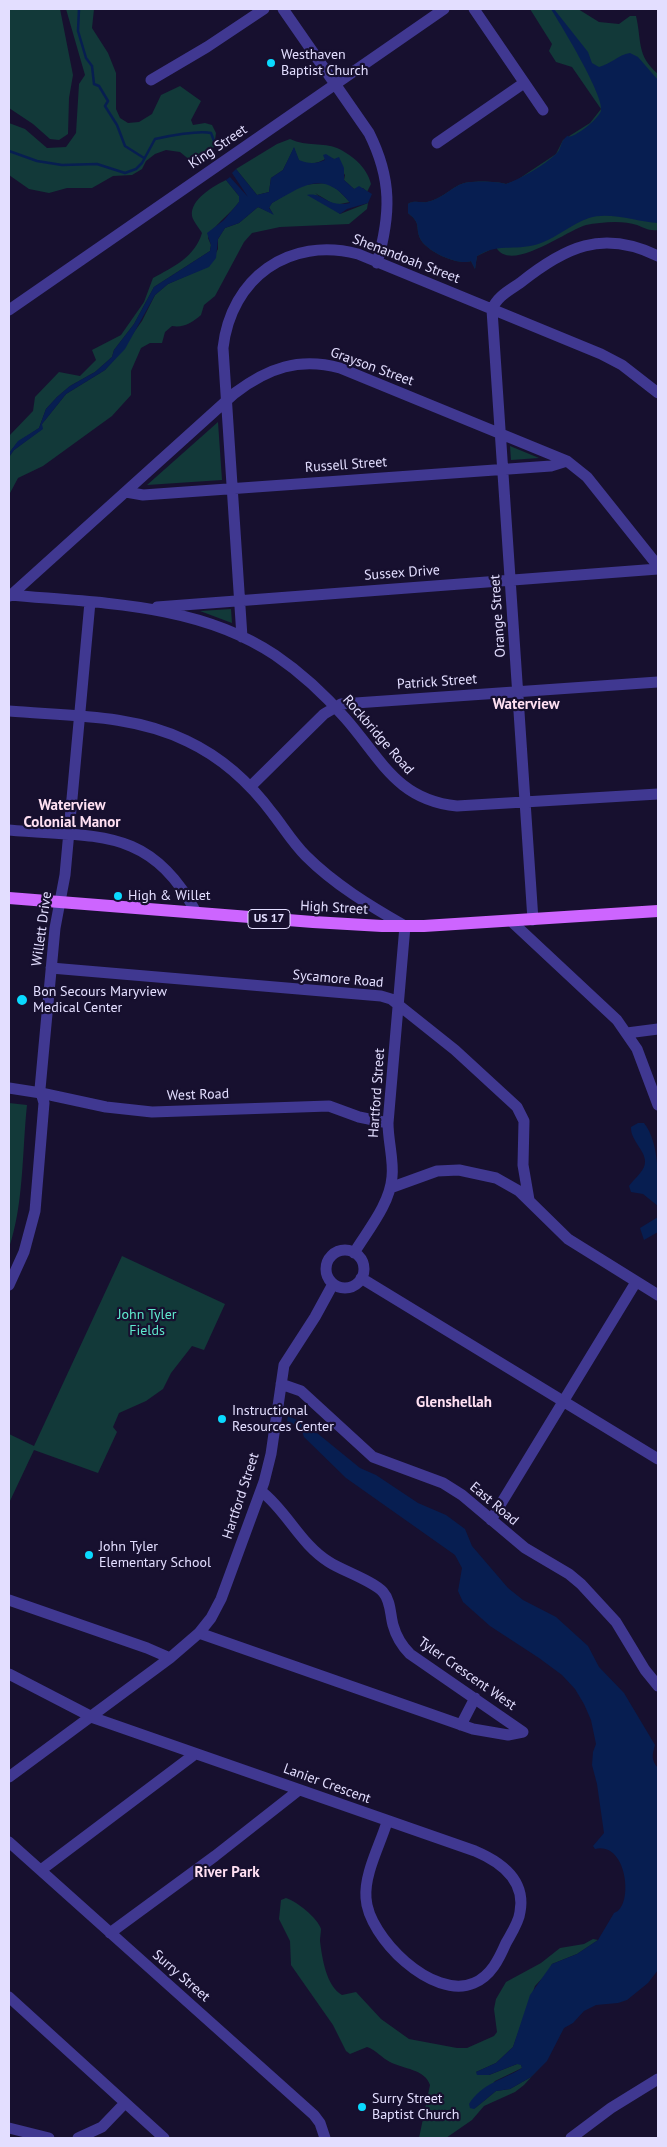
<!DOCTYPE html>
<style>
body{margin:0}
#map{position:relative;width:667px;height:2147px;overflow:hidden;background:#17102f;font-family:"PT Sans",sans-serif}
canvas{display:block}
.frame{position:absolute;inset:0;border:10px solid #e3deff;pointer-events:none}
</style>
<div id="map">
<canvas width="667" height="2147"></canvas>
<div class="frame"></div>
</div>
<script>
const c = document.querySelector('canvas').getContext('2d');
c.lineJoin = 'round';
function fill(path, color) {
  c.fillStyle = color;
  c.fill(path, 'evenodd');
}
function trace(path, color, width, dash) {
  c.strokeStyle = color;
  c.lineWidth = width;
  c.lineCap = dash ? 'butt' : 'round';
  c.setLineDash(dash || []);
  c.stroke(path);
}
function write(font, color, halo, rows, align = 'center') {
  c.font = font + ' "PT Sans",sans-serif';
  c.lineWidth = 4.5;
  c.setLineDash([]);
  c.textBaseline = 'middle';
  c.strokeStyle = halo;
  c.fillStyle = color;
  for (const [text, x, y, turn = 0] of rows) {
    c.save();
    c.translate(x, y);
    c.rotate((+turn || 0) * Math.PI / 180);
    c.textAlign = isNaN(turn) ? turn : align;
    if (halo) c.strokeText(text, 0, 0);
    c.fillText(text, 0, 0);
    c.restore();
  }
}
const green = new Path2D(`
 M9,9H60L73,75L69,98L68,134L59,140L50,139L33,124L9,108Z
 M66,9H94L92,28L108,53L116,73V109L120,118L128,123L139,122L152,114L161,95L180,86L201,101L191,120L193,125L205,123L212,125L216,133L215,140L219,144L191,161L180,152L166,150L155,154L146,161L142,169L132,175L113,176L92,188H67L49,193L29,189L9,175V123L25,129L47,148L66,147L76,133L79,84L85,75Z
 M530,9H578L599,22L619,24L630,16H636C642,41 636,55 658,74V230C648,231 645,228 637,225C623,220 601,222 586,225C567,230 510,274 496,247L477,256L475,269L471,261C459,266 428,252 421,240C414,227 423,225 408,213V204C414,200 420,203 427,202C440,199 448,191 459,185C467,180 497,181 506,184L517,180L556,154L563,140L590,123L601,109L572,67L556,62L549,51L552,44Z
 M290,139C307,147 323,142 337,148C352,155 367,167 371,184L367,192L363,188L354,189L344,180L345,175L334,159L328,157C319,164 309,165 299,161L294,148L283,170L271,178L269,192L257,195L236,169L277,144Z
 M226,180L239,196V202C229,216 214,224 208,238L211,245L210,251L154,287L134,324L114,350L112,357L95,372L70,386L57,397L46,409L39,428L18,442L9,453V436L33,411L35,397L59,372L80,376L96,360L92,350L121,335L144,302L153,278C173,267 195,257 202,233C199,228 193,221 192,216C190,199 214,186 226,180Z
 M326,183L337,189L350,202L335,205L315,193L340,214L368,203L367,209L349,224L280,227L252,233L244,242L215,296L204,305L201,315C193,322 184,328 172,326L165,332L162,343H150L141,348L131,371V395L112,416L43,466L18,478L9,495V457L14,450L42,429V424L66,394L105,370L114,360L142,321L155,295L168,284L209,266L218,249V239L225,228L239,223L258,207L273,214L269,207L272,203L301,185Z
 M218,422L222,480L147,485Z
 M510,446L539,458L511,460Z
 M231,609L232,623L200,611Z
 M9,1103L27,1105C22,1152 24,1203 9,1248Z
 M122,1256L225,1304L204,1350L192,1346L171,1373L163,1389L146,1401L119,1413L113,1427L117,1432L98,1473L34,1450L9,1503V1434L34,1446Z
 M286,1898C296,1901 318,1918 321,1929C321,1932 320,1937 320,1941C322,1957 326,1986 342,1995L356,1992L381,2019L409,2039L457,2048H467L494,2036L497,2032L494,2009L496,1999L506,1982L541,1963L560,1948L584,1944L593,1939L598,1940L577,1954L552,1964L549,1971L535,1986L513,2047L496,2063L476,2072L489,2075L517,2064H521L522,2068L495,2081L474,2109L496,2091L510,2089L531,2077L546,2061L524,2085L515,2092L484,2106L472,2120L446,2138H419L430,2085C425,2069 403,2069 390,2062C382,2058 376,2050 367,2047L350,2054L346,2051L333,2025L291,1965L290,1941L279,1919L281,1900Z`);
const water = new Path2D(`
 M551,9H554L588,52L592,63L599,67C611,64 618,55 630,53L638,57L658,80V223C638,222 609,211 589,218C572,224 557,237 541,243C518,252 500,242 477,256L475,269L471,261C459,266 428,252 421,240C414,227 423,225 408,213V204C414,200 420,203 427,202C440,199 448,191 459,185C467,180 497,181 506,184C522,178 543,166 556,154C561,150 560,143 565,138C570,133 565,138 572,136C580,133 598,119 601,111C605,97 561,25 551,9Z
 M294,147L299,160C308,164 316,164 325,160L323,155L326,154L334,159L339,157L344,168V180L354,189L359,186L372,194L368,203L347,209L340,214L307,195C324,192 326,208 350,203C323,168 302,187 272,203L269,208L274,215L258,207L239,223L225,228L218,239L216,258L209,267L168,284L155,295L125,349L105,370L66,394L42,424L43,429L14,450L9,457V453L18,441L39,428L46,409L57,397L70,386L95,372L112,357L114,350L134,324L154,287L210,251L211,245L207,233L224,220L239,202V196L226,180L230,177L248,197L232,173L236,169L257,195L269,192L271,178L283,170Z
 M638,1123H644C660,1143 658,1181 658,1206L643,1194L631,1192L629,1186C633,1180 641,1174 644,1167C650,1153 630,1142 631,1127Z
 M658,1217V1232L644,1240L640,1228Z
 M288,1416L306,1424L360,1468L376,1475L418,1503L446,1515L465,1529L472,1546L508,1588L523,1600L556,1617L588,1646L599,1667L624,1693L655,1745C652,1755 651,1760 658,1768V1970L648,1983L627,2000L618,2003L596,2005L584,2011L573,2023L564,2028L547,2061L531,2077L510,2089L496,2091L474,2109L470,2108L469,2104C482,2083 503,2080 522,2068L521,2065L517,2064L489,2075H477L476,2072L496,2063L513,2047L530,1995L552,1964L577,1954L598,1940L614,1913C634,1908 628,1841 595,1849L593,1846L604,1833L597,1784L592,1765L593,1752L596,1744L591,1720L584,1704L575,1689L562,1675L539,1658L490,1626L463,1602L458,1591L462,1568L455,1555L346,1478L304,1437L301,1428L287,1421Z`);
const stream = new Path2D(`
 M79,9L78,31L86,58L92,66L94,84L99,86L108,101L105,106L117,125L125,146L144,158
 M9,151L37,161L62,165L97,164L125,173L136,169L142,163L155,139C168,136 199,130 211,133L216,146`);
const minor = new Path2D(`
 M283,9L369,133C392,179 391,214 377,263
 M474,9L543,110
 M151,80L207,47L264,9
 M437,143L524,83
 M9,310L444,9
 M126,492L143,495L551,466L567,461
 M9,595C98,603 198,603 275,655C300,672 326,696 346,719C381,759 397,800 457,806L658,794
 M10,596L235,393C268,368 299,357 340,368L567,461L587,477L658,566
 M157,607L658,569
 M242,637L223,348C231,278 289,236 358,254L601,354L622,365L658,393
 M9,711C68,716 133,714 187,741C223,758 250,783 273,814C284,828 293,843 306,856C334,884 370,906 405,926L388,1123C388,1141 394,1161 392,1177C390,1204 368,1230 354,1253
 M251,786L324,714L341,704L658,682
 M9,830C96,838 149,825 196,912
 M533,920L492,310C496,297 510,290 520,283C565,247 602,229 658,256
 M511,921L617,1020L637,1049L658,1105
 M51,968L381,996L391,999L455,1050L517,1107L524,1121L523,1165L529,1200
 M627,1033L658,1029
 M9,1088L41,1093L106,1107L152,1112L329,1106L359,1117L388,1123
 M390,1188L437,1171L459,1170L496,1178L519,1191L568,1239L658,1295
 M326 1269a19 19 0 1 1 38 0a19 19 0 1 1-38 0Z
 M361,1278L658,1459
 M9,1285L24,1252L35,1211L44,1103L40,1089L55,928L65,875L90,602
 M281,1384L301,1391L373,1457L443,1483L462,1495L525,1548L569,1574L581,1584L616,1622L645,1670L658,1686
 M261,1491C287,1511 300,1544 329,1562C343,1571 373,1581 383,1592C391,1601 390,1614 393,1625C396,1636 402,1646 410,1654L523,1732
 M491,1520L636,1282
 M9,1600L147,1648L170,1658
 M199,1633L473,1729L508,1735L523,1732
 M9,1674L94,1718L475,1851C501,1862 526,1880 520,1912C519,1922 511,1934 506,1943C499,1959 491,1976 474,1983C433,2001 368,1937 366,1898C364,1874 380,1845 387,1822
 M461,1725L475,1698
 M9,1777L170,1658L199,1633L211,1618L221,1599L264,1482L271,1454L284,1365L315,1317L333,1284
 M9,1842L314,2115L320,2123L325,2138
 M41,1870L195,1754
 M110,1933L215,1856L299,1790
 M9,1997L164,2138
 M9,2128L49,2138
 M78,2138L102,2127L125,2103
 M571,2138L611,2108L658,2079`);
const major = new Path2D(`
 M9,898L313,922L382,926H424L658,911`);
const markers = [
 [271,63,5,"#0adaff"],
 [118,896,5,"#0adaff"],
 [22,1000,6,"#0adaff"],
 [222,1419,5,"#0adaff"],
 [89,1555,5,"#0adaff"],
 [362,2107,5,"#0adaff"]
];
const shields = [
 [269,919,42]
];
const shieldNames = [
 ["US 17",269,919]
];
const poiNames = [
 ["Westhaven",281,55],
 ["Baptist Church",281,71],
 ["High & Willet",128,896],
 ["Bon Secours Maryview",33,992],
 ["Medical Center",33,1008],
 ["Instructional",232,1411],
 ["Resources Center",232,1427],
 ["John Tyler",99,1547],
 ["Elementary School",99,1563],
 ["Surry Street",372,2099],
 ["Baptist Church",372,2115]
];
const streetNames = [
 ["King Street",218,147,-34],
 ["Shenandoah Street",406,259,21],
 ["Grayson Street",372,367,20],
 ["Russell Street",346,465,-4],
 ["Sussex Drive",402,573,-4],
 ["Orange Street",498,616,-94],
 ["Patrick Street",437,682,-4],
 ["Rockbridge Road",378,735,49],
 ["High Street",334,908,3],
 ["Willett Drive",42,929,-82],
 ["Sycamore Road",338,979,5],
 ["Hartford Street",377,1093,-86],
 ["West Road",198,1095,-2],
 ["Hartford Street",241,1496,-72],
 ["East Road",494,1504,40],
 ["Tyler Crescent West",467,1674,35],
 ["Lanier Crescent",327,1784,20],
 ["Surry Street",181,1976,41]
];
const parkNames = [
 ["John Tyler",147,1315],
 ["Fields",147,1331]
];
const neighbourhoodNames = [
 ["Waterview",526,705],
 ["Waterview",72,806],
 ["Colonial Manor",72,823],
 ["Glenshellah",454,1403],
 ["River Park",227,1873]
];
fill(green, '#123939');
fill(water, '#071e51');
trace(stream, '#071e51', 2.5);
trace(minor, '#403891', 11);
trace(major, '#cd65ff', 12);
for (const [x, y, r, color] of markers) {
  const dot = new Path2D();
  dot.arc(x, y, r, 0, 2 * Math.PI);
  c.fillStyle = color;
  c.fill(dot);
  trace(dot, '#17102f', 2);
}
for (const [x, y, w] of shields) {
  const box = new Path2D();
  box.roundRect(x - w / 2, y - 9.5, w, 19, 4);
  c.fillStyle = '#17102f';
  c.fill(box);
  trace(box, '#e3deff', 1);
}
write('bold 12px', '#e3deff', null, shieldNames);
write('14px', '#e3deff', '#17102f', poiNames, 'left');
write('14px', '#e3deff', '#17102f', streetNames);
write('14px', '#5fe9ce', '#17102f', parkNames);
write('bold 15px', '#ffe0f2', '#17102f', neighbourhoodNames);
</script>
